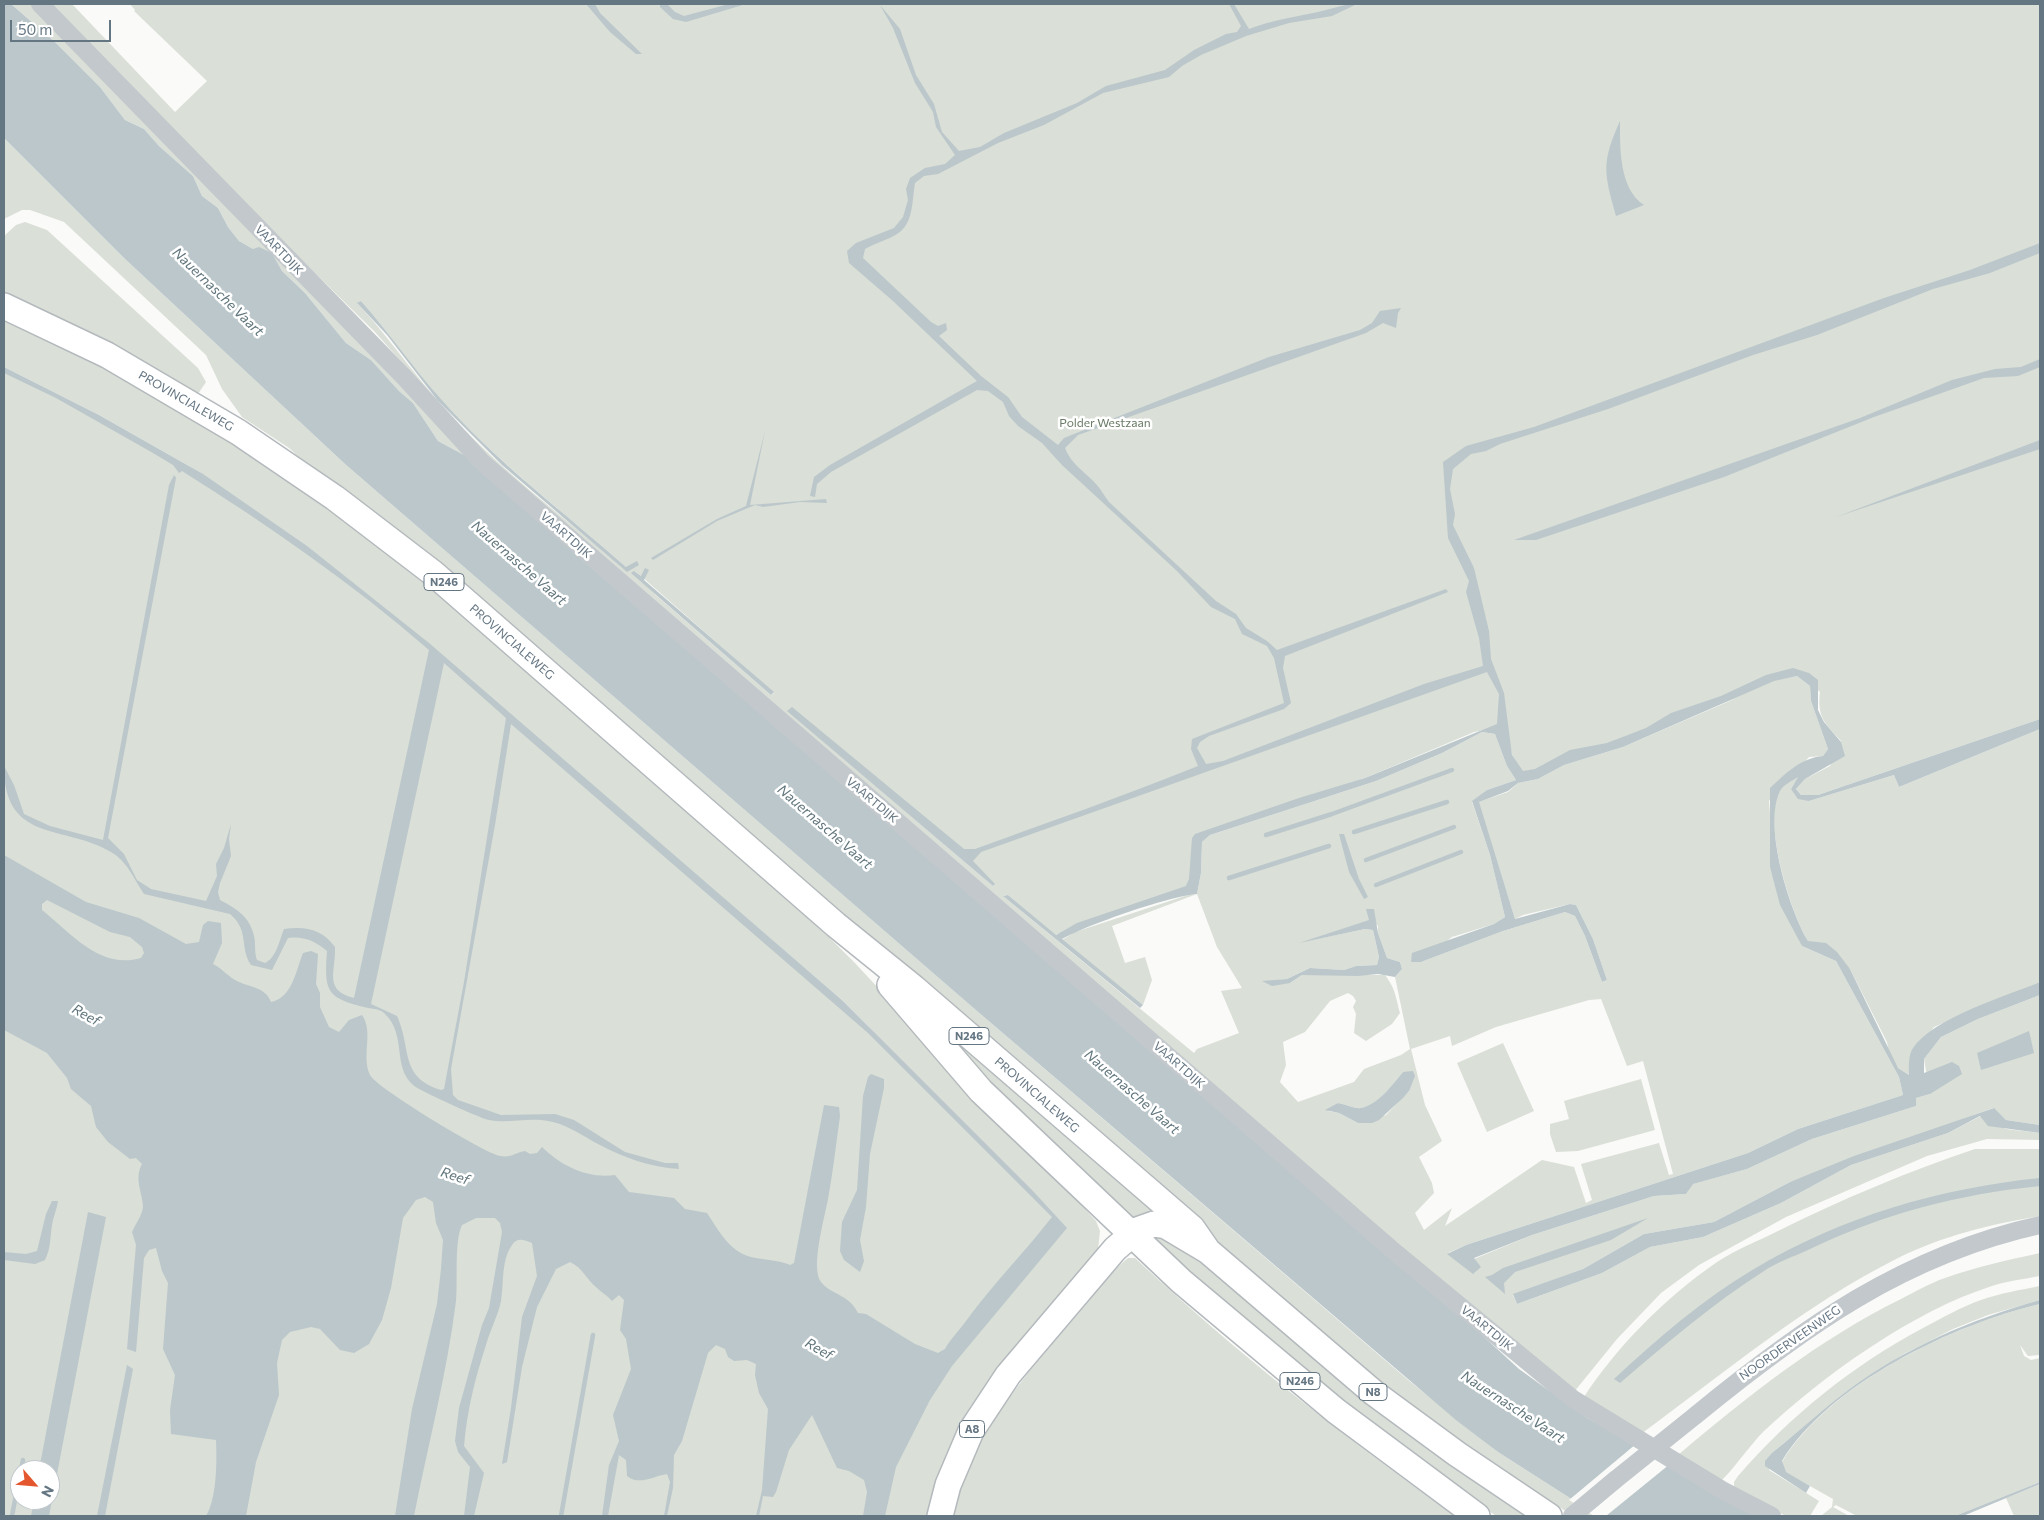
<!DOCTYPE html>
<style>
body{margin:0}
#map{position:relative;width:2044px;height:1520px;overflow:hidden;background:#fafaf8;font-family:Commissioner,sans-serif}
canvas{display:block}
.frame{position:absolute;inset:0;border:5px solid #657683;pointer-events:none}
.north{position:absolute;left:10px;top:1460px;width:50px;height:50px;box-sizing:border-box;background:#fff;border:1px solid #c1c8cd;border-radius:50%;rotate:117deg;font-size:14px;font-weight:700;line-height:20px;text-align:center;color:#657683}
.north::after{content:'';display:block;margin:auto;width:18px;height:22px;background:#e4572e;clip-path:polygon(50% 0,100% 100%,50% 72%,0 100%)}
.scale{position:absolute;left:10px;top:20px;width:101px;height:22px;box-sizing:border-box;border:2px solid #657683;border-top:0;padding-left:6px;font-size:15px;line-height:18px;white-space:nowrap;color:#657683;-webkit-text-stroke:4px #fff;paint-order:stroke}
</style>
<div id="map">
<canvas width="2044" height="1520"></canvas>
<div class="frame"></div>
<div class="north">N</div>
<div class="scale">50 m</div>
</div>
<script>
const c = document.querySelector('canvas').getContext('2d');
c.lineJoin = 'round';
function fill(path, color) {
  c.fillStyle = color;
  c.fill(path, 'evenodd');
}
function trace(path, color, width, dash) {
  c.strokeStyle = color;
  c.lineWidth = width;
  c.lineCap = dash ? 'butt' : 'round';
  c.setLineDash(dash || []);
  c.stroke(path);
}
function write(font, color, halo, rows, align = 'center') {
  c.font = font + ' Commissioner,sans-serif';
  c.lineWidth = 5;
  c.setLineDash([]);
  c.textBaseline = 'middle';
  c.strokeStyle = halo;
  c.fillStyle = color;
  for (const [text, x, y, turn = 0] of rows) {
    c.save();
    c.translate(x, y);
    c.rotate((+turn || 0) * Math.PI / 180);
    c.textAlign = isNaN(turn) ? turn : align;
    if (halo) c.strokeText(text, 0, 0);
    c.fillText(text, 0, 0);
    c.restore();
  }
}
const green = new Path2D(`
 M11,4H32L265,238L457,445L464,455L438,441L413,403L399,391L371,360L346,343L305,293L282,271L272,253L253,249L239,241L228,227L218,208L202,196L193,176L159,146L144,129L125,120L100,87L56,43Z
 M47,4H72L175,112L207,81L134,11L135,10L130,4H2040V719L1818,795H1801L1796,789L1805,779L1830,766L1841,741C1825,723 1817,718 1820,692L1797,671L1775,680L1797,676L1810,686L1811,701L1828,749L1823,756L1809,757L1769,801L1772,840L1770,867L1802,946L1836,961L1899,1077L1903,1095L1798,1129L1748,1153L1466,1245L1448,1253L1474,1259L1532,1235L1654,1196L1686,1194L1692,1184L1747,1169L1812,1139L1916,1106V1098L1930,1094L1924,1059L1941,1037L1978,1019L2040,995V1125L2006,1120L1993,1108L1790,1182L1714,1222L1644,1234L1583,1269L1513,1295L1517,1304L1602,1273L1650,1247L1703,1237L1781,1203L1851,1165L1948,1133L1981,1116L2006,1129L2040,1133V1140L1987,1139L1927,1156L1786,1217L1699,1265L1661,1293L1617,1339L1574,1392L1538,1366L487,459L375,332L119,81ZM361,301C389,332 412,368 440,399C496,461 564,512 626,567L627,571C563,516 493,465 438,401C410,369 386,334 358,304ZM634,571L641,576L774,693L771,695L656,595ZM1739,697L1623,747L1564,765L1538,779L1518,783L1508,792L1478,802L1515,919L1523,915L1570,904L1576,905L1593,939L1607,980L1602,982L1585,936L1575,916L1565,912L1503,931L1421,962L1452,937L1494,924L1505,917L1490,855L1472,802L1487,790L1516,780L1507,766L1495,734L1482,732L1442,753L1376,781L1210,835L1202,842L1201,873L1197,894L1188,895L1075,932L1062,940L1143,1005L1152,980L1145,957L1125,963L1112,926L1197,894L1217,947L1242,988L1221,991L1239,1033L1197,1049L1194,1053L1003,896L1008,895L1055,935L1196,884L1200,833L1365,778L1474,732L1506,726L1512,755L1523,774L1604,747L1628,735L1646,732ZM787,710L974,864L994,885L993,886ZM1369,915L1378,926V933L1387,958L1400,962L1402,969L1395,977L1410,1049L1401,1055L1364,1069L1354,1082L1298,1102L1280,1082L1286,1065L1283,1042L1305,1032L1330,1001L1348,993L1353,996L1356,1001L1353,1007L1356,1014L1354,1033L1366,1041L1392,1024L1400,1013C1395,995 1396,990 1385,975H1302L1290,983L1263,982L1287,979L1310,968L1344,970L1356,966L1377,965L1379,957L1373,930L1365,929L1307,941L1370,920ZM1601,999L1627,1066L1643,1061L1673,1174L1669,1175L1659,1143L1581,1164L1592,1200L1586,1203L1574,1167L1542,1160L1445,1226L1452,1208L1424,1230L1415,1213L1434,1193L1432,1183L1419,1157L1442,1141L1425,1105L1411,1049L1450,1036L1452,1046L1496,1027L1589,1000ZM1403,1072L1409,1091L1386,1115L1358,1123L1339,1113L1328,1111L1338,1103C1345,1104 1355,1109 1361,1108C1378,1106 1393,1084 1403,1072Z
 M4,138L124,258L345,464L977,1011L1407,1379L1498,1452L1598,1516H1573L1464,1445L1390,1392L1075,1118L323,479L289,448L242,417L222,389L206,355L64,222L30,210H22L4,219Z
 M25,222L47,230L198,368L206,382L198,394L4,296V236L16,225Z
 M4,314L163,396L377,539L774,883L853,961L1096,1221L1100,1231L1098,1250L1000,1367L929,1516H4V368L203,474L99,415L4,367ZM659,843L843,1001L875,1033ZM20,1470H50V1500H20Z
 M2040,729V982L1934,1027L1909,1062V1075L1898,1068L1890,1057L1887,1042L1850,969L1818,944L1808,941C1790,911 1762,821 1780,790C1783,784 1793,780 1799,776L1791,789L1809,801L1894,775L1899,787Z
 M941,1026L1158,1212L1146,1213L1129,1223L985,1078Z
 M1503,1043L1534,1111L1487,1132L1457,1063Z
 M1641,1079L1655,1130L1578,1151L1556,1152L1550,1134V1124L1569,1119L1564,1101Z
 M1975,1149H2040V1216C1992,1224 1942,1236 1898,1258C1806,1304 1724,1373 1641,1434L1582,1400C1616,1347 1665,1298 1717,1262C1735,1250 1758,1241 1778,1231C1842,1199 1907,1172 1975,1149Z
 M1147,1236L1170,1237L1531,1516H1496L1447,1481L1338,1400Z
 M2040,1253V1276C2024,1279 2007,1281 1992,1286C1913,1311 1824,1375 1764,1431C1749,1446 1737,1465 1722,1480L1678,1455C1748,1396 1818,1340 1901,1299C1915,1292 1930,1283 1945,1278C1976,1267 2008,1260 2040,1253Z
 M1128,1258H1135C1235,1352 1343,1436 1455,1516H952C968,1437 1027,1374 1077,1315C1094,1296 1109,1273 1128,1258Z
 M2040,1286V1300L1988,1315L1953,1329L1904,1354L1846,1392L1773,1452L1769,1470L1819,1501L1810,1516H1786L1747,1497L1734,1487V1482L1738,1476C1791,1415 1852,1366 1923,1328C1942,1318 1961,1307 1981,1300C2001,1293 2020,1290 2040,1286Z
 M2040,1304V1355L2028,1356L2020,1345L2024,1356L2031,1360L2040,1358V1482L1955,1516H1857L1836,1505L1833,1507L1849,1516H1821L1832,1507L1833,1499L1785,1472L1782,1462C1829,1384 1954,1324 2040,1304Z
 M2040,1484V1516H2014L2006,1498Z`);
const water = new Path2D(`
 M4,4H11L56,43L100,87L125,120L144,129L159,146L193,176L202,196L218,208L228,227L239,241L253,249L259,247L272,253L282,271L305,293L346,343L371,360L399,391L413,403L438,441L464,455L580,558L1472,1326L1519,1369L1587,1418L1759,1516H1598L1498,1452L1456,1420L977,1011L345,464L124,258L4,138Z
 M586,4H595L600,13L642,54H636L610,32Z
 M660,4H667L675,12L684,16L729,4H746L686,22L673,19L660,7Z
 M1229,4H1234L1249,29C1272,20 1295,17 1318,12C1331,9 1344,4 1357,4L1332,16L1289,23L1246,36L1201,55L1182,66L1169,77L1103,93L1044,125L998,143L938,174L924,176L915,183C912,199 914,224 897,234C888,240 875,243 865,249L863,258L931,322L938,326L946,323L947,330L939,336L981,376L1008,397L1022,417L1058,445L1064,438L1079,432L1269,357L1360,330L1372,323L1380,311L1401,308L1398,313L1396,328L1383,323L1366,333L1078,435L1065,448C1070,463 1085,472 1096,484C1101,489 1104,496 1109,502L1216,601L1236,614L1246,628L1267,641L1277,650L1446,589L1448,592L1285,656L1283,668L1291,703L1284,709L1209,736L1200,742L1197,748L1206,764L1223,761L1424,684L1483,666L1479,638L1466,592L1469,581L1448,538L1443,462L1466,446L1534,427L1884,298L1970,270L2040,243V253L1990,273L1933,289L1817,335L1753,355L1608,409L1500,444L1486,451L1471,454L1453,469L1450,489L1455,514L1453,525L1474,568L1489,631L1491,659L1504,693L1512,755L1523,771L1535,769L1570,750L1607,743L1646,728L1671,713L1721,696L1766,675L1793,668L1809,673L1818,680V710L1824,722L1841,742L1845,756L1805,779L1796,789L1801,795H1818L2040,719V729L1899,787L1894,775L1809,801L1798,799L1791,789L1798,777C1792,781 1783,785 1780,791C1763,825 1789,909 1808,941L1826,943L1837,952L1850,969L1898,1068L1909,1075C1909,1066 1908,1056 1913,1048C1933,1018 2006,996 2040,982V995L1978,1019L1941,1037L1924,1059V1073L1952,1062L1959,1066L1962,1074L1930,1094L1916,1098V1106L1812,1139L1747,1169L1693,1184L1686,1194L1654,1196L1532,1235L1474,1258L1481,1267L1473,1274L1447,1254L1466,1245L1748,1153L1798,1129L1903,1095L1899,1077L1836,961L1802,946L1780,905L1770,867V788C1786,773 1801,758 1823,756L1828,749L1811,701L1810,686L1797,676L1774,681L1623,747L1564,765L1538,779L1518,783L1508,791L1479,802L1515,919L1570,904L1576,905L1593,939L1607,980L1602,982L1585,936L1575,916L1565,912L1503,931L1421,962H1411L1412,953L1494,924L1505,917L1490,855L1472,801L1487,790L1516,780L1507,766L1495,734L1482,732L1442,753L1376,781L1210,835L1202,842L1201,873L1197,894C1169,896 1087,925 1062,939L1143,1005L1140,1008L1003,896L1008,895L1056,935L1077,923L1186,886L1189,879L1192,838L1195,834L1299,798L1365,778L1497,724L1499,694L1487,672L981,852L973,861L995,884L993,886L787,711L792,707L964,849H975C1049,822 1124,796 1198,766L1191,749L1192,739L1284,703L1274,658L1267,646L1242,634L1235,619L1211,607L1177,571L1062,465L1042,443L1018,426L1009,416L1003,402L988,391L977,390L831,472L817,484L815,497L810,496L814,477L830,465L977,381L893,301L849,263L847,251L856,243L894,228L903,217L908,200L906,189L910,178L925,168L945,164L955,155L936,127L933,112L915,83L893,28L880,5L900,29L916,75L934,104L942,132L959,151L980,147L1004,133L1077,103L1106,86L1165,70L1194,50L1226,34L1237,32L1241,26Z
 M1620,121C1620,148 1619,189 1644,205L1616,216C1604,173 1601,163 1620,121Z
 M361,301C389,332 412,367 440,398C495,461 564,512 626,567L637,561L639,565L627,572L502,465L438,401L387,335L357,303Z
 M2040,359V367L2018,376L1984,378L1874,417L1724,477L1536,540H1514L1860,418L1952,380L1995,369L2021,367Z
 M4,367L99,415L203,474L307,546L429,643L843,1001L1032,1190L1067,1228L952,1366L930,1400L896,1467L885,1516H863L867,1492L864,1480L849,1471L837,1468L812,1415L789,1450L776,1492L773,1497L763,1496L759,1516H756L762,1490L768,1409L759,1393L755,1375L756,1364L747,1360L734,1361L728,1357L725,1349L716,1345L708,1353L682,1441L674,1455L673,1488L667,1516H664L670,1482L667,1474C654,1476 639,1486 627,1476L626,1460L619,1455L608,1516H602L609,1465L619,1441L613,1415L631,1369L626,1339L620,1330L624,1300L619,1295L612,1301C607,1295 602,1293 597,1288C586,1279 583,1268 570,1262L556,1269L537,1307L522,1367L507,1462L502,1464L511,1408L522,1317L537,1276L532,1243C524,1240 517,1237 512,1245C501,1260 504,1284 501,1301C498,1316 490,1330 486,1345C475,1378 467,1411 464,1446L484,1473L474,1516H464L470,1467L458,1452L455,1441L459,1408L482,1325L489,1308L502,1232L500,1223L495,1218H476L462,1225C454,1241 458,1281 456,1301C447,1373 428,1445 414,1516H395L412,1409L437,1304L441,1269L443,1240L436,1223L433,1202L425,1197L416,1200L403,1218L391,1288L382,1320L369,1344L354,1353L340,1350L320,1329L311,1327L290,1332L282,1340L277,1363L279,1395L256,1462L246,1516H206C217,1498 217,1461 216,1440L171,1434L170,1410L175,1375L163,1349L168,1283L162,1271L156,1248L149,1250L144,1258L136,1352L127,1349L136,1245L132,1232C135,1225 143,1214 143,1206C142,1191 134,1179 142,1164L136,1158L130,1159L108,1142L96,1127L91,1106L71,1089L67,1078L47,1053L4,1030V855L86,902L139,918L186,944L199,942L203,925L208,921L221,923L222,943L213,964C223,969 229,978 239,982C252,988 265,987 271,1002C292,998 296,971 303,953L311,951L318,954L316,984L320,993V1007L329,1027L339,1032L349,1020L362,1015C374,1032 361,1056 370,1075C375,1087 484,1153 500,1156C512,1158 514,1153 525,1151L530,1154L537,1153L542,1147C561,1166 588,1179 615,1175L629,1192L674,1198L685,1209L707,1213C719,1231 729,1251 751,1257C764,1260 778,1260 790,1265L794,1263L824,1105L839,1107L840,1116C836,1144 833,1172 828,1199C825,1216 810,1268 821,1282C831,1295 849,1294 858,1313L866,1314L915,1344L938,1353L945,1349C951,1338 959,1331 966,1321C992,1285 1024,1253 1052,1217L868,1033L511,724L495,825L451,1069L453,1095L458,1100L501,1115L555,1114L574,1120L625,1152L665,1163H678L679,1169C650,1167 625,1158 600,1145C584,1137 570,1126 553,1122C531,1116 510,1124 489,1120C482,1119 418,1090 413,1085C392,1066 407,1035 385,1014C381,1009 374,1009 368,1008C327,998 324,993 327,951C315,941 304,936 288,938L272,970L251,965C239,947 250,931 230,914L144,894C134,879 127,861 111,852C64,824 4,844 4,766L14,785L24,814L50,826L103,840L169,485L174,475L176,478L108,838L124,854L137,880L151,889L206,901L217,876L216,864L224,848L231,824L229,839L231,856L220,883L218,892L220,900C237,909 250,917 254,936C256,944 254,952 257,960L265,963C277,957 279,941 284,929C305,926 322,929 335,947C336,972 323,990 354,998L429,650C352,583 268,525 182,471L179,473L173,465L153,453L56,398L4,373ZM444,663L506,718L464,982L444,1089L441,1090C399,1077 412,1049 397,1016L371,1004ZM47,900L110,932L130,937L142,947L144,953L141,958C100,970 71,933 42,910V904Z
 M765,431L750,505L826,499L827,503L800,502L763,507L755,505L717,521L653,560L651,558L717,519L746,506Z
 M2040,440V449L1836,517Z
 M645,568L649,570L644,580L774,692L771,695L631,573L634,571L641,576Z
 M1339,834H1344L1359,879L1368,897L1364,899L1349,872Z
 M1366,909H1374L1378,933L1387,958L1400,962L1402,969L1395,977L1378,974L1358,976L1302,975L1290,983L1272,986L1262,981L1287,979L1310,968L1344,970L1356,966L1377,965L1379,957L1373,930L1365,929L1299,943L1369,920Z
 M2029,1031L2034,1053L1981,1070L1977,1053Z
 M1413,1071L1415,1076L1409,1091L1403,1098L1379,1120L1372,1123H1358L1339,1113L1325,1110L1338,1103C1345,1104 1355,1109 1361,1108C1378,1105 1393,1084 1403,1072Z
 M871,1074L884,1079V1088L870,1154L866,1207L860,1240L864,1261L860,1272L844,1260L840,1251L842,1222L857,1190L863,1096L868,1077Z
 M1994,1108L2006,1120L2040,1125V1133L1988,1126L1980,1116L1948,1133L1851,1165L1781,1203L1703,1237L1650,1247L1602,1273L1517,1304L1513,1294L1583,1269L1644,1234L1714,1222L1790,1182L1854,1156Z
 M2040,1178V1186C1959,1194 1882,1214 1808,1250C1793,1257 1777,1262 1764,1271C1712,1304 1667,1343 1620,1383L1614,1379C1657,1339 1703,1299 1754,1269C1841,1217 1940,1188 2040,1178Z
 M52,1201H58C57,1209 53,1217 52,1225C50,1237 51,1248 45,1260L35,1264L4,1260V1252L26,1254L37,1251L46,1214Z
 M88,1212L106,1217L49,1516H31L34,1500H50V1470H39Z
 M1648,1218L1611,1240L1515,1272L1504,1283L1505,1294L1485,1277L1492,1275L1503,1268Z
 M2040,1300V1304C1954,1324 1829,1384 1782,1461L1786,1472L1810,1486L1806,1493L1765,1466V1461L1773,1452C1798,1432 1822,1410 1847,1391C1906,1347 1970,1320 2040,1300Z
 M127,1365L133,1369L105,1516H97Z
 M2040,1482V1484L1963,1516H1955Z`);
const pier = new Path2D(`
 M1636,1444L1670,1464L1606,1516H1594L1569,1500Z`);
const stream = new Path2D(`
 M1354,832L1447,802
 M1266,835L1332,814L1452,770
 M1366,860L1454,827
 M1229,878L1329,846
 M1376,885L1461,852
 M21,1470L23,1460
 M12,1516L20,1474
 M561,1516L593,1335`);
const minor = new Path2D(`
 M40,4L404,377L482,462L1397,1254L1573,1399L1722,1490L1772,1516
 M1696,1415C1802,1328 1904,1255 2040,1225
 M1572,1516L1615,1480`);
const highway = new Path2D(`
 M4,306L107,355L238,432L335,498L433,573L836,925L914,988L1192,1228L1208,1251
 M890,985L981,1091L1181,1281L1336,1411L1477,1516
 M940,1516L948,1485L971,1431L1008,1375L1115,1249L1137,1230L1154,1224L1166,1226L1208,1251L1374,1393L1457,1454L1549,1516`);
const minorBridge = new Path2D(`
 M1615,1480L1696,1415`);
const shields = [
 [444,582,40],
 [969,1036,40],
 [1300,1381,40],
 [1373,1392,28],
 [972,1429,25]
];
const shieldNames = [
 ["N246",444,582],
 ["N246",969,1036],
 ["N246",1300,1381],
 ["N8",1373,1392],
 ["A8",972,1429]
];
const streetNames = [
 ["VAARTDIJK",279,250,46],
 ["PROVINCIALEWEG",186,401,30],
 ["VAARTDIJK",566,535,41],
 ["PROVINCIALEWEG",512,642,41],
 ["VAARTDIJK",872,800,40],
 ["VAARTDIJK",1179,1065,41],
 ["PROVINCIALEWEG",1037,1095,41],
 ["VAARTDIJK",1487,1328,39],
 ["NOORDERVEENWEG",1790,1343,-35]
];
const parkNames = [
 ["Polder Westzaan",1105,423]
];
const waterNames = [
 ["Nauernasche Vaart",218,292,44],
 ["Nauernasche Vaart",519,563,41],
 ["Nauernasche Vaart",825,827,41],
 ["Reef",86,1015,29],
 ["Nauernasche Vaart",1132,1092,41],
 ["Reef",455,1176,18],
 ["Reef",819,1349,30],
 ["Nauernasche Vaart",1513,1407,33]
];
fill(green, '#dadfd7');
fill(water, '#bbc7cb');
fill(pier, '#fafaf8');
trace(stream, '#bbc7cb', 4.5);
trace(highway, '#b4b9bd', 28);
trace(minor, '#c3c8cc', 18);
trace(highway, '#fff', 25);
trace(minorBridge, '#c3c8cc', 18);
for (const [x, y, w] of shields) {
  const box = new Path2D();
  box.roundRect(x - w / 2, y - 8.5, w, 17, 4);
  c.fillStyle = '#fff';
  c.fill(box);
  trace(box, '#657683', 1);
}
write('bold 11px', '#657683', null, shieldNames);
write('12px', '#657683', '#fff', streetNames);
write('12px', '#687a64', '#fff', parkNames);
write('italic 14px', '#60757c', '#fff', waterNames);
</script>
